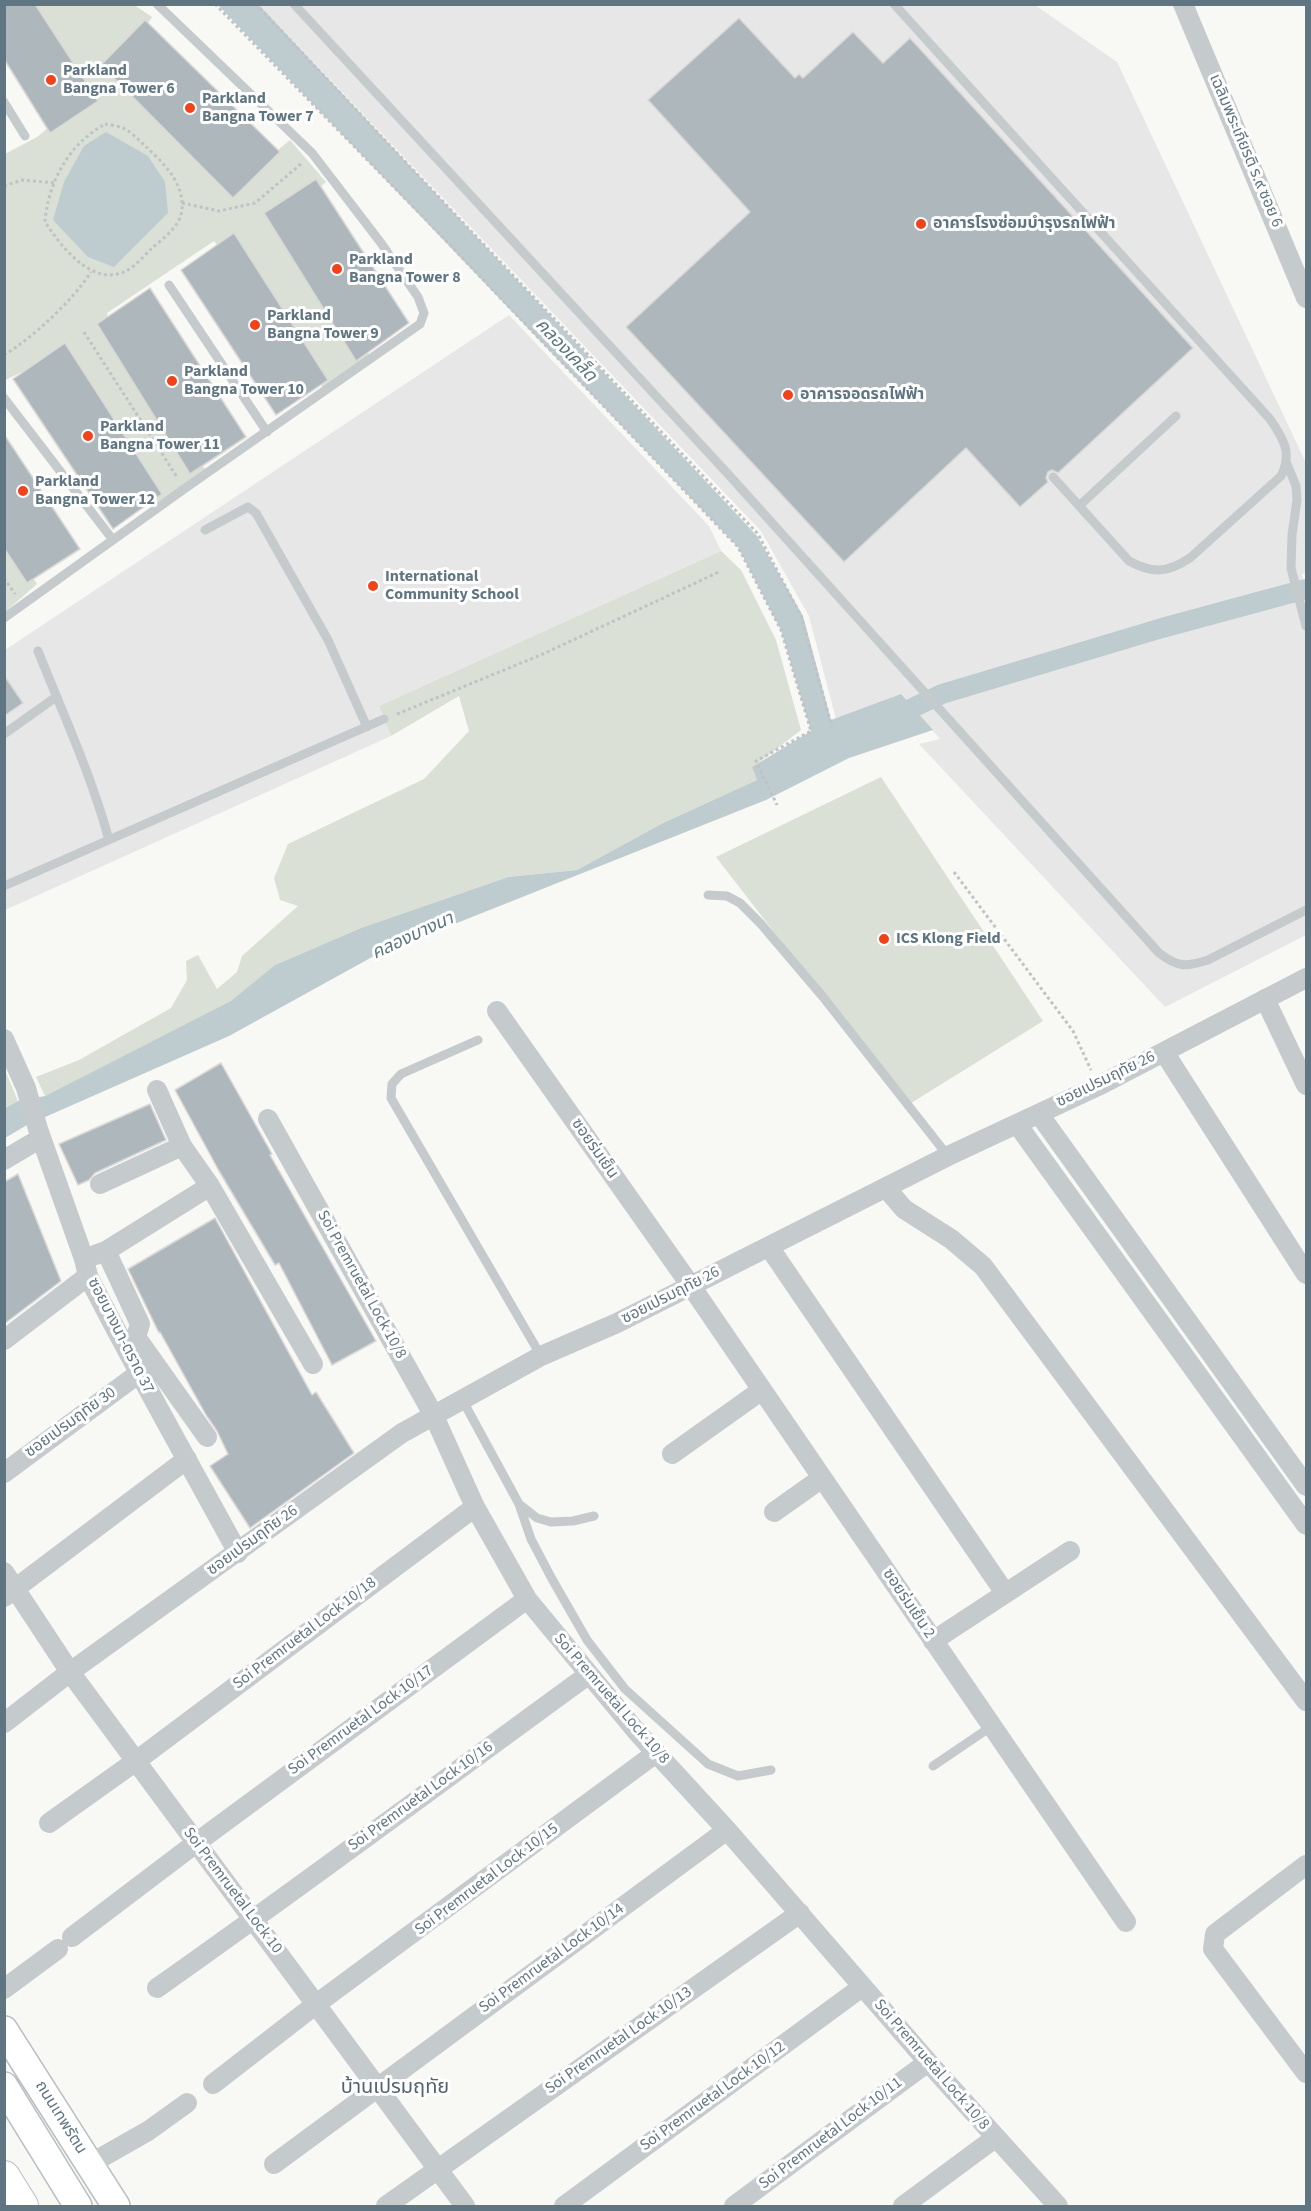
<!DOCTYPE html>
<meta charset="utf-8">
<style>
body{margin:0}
#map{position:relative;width:1311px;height:2211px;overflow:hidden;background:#f8f8f5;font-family:"Source Sans 3",sans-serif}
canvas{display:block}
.frame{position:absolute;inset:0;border:6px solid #607582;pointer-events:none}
</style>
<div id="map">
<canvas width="1311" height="2211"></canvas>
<div class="frame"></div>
</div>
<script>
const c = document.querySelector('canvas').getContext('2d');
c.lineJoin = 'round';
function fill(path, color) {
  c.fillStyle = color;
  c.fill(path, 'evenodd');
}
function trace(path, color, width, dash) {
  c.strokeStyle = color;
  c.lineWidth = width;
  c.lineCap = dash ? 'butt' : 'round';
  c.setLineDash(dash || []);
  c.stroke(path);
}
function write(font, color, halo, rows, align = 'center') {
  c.font = font + ' "Source Sans 3","Noto Sans Thai",sans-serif';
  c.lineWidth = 6;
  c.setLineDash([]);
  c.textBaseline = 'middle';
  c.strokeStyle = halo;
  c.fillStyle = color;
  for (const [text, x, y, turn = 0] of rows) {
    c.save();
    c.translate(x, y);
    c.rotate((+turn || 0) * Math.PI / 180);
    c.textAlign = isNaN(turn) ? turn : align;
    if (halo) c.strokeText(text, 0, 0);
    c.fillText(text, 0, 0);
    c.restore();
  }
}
const built = new Path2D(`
 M259,5H1035L1117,62L1306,463V573L1302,574L1306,593V935L1165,1007L919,744L940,739L901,694L836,719L809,616L761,531Z
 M509,315L709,526L721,551L379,706L391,736L5,910V650Z`);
const green = new Path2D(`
 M35,5H134L152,17L117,71L232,188L290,140L326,182L279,220L370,356L324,389L214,241L107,313L110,331L205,469L157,503L58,355L5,380V154L37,137L79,103Z
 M4,533L37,584L5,612H4Z
 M721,551L741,570L776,640L801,730L753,767L757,780L663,823L577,870L508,877L361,928L275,965L232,1001L45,1096L36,1077L79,1060L171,1008L187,980L186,961L198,955L217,989L237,972L242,956L298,906L280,900L274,878L288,844L424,779L469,731L459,696L391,736L379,706Z
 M881,777L1043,1021L908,1105L716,857Z
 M4,1068L18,1101L5,1108H4Z`);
const water = new Path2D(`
 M218,5H259L757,536L803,616L831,720L901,694L933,730L849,758L766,800L374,956L229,1036L27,1125L5,1138V1108L18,1101L45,1096L231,1001L275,965L361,928L508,877L577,870L663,823L757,780L752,767L811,731L781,630L738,547Z
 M106,132L148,156L165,182L168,213L114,267L88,257L53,220L64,182L84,146Z`);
const canal = new Path2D(`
 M889,719L942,694L1162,628L1306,589`);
const building = new Path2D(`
 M4,4H35L98,101L50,133L4,59Z
 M739,18L795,78L799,74L803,78L853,32L883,63L910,38L1193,348L1058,473L1052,470L1048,472L1046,478L1048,482L1020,507L966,448L844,562L626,327L750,212L648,100Z
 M145,20L280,152L233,198L101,65Z
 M316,179L409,323L356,361L264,213Z
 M234,233L328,380L276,415L181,270Z
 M150,288L246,437L190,474L97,324Z
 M65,343L162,494L113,529L13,379Z
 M4,434L80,549L27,583L4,548Z
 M4,675L23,703L4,716Z
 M221,1063L272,1154L270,1155L376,1341L332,1365L279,1263L275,1265L219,1171L175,1090Z
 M150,1104L166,1140L95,1173L89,1180L78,1185L59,1144Z
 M18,1174L61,1281L4,1324V1182Z
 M215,1218L312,1395L316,1392L354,1453L250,1528L210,1466L228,1454L217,1431L206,1415L160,1332L159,1333L128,1269Z`);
const path = new Path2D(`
 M215,4L429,223L738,547L781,630L811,731L756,761L777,805
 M256,4L758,534L801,616L832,727
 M105,124C110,125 118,126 123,128C130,131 138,139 144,145C163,162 188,186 181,215C177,229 161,240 151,249C145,255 138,263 131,268C96,292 62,248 45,222C48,182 69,144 105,124Z
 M4,186L22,180L56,183
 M182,203L219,211L255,203L302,163
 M84,332L177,477
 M4,355C34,337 73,300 91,272
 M4,578L15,594
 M397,714L543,654L719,572
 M954,872L1073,1031L1091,1070`);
const service = new Path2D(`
 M294,4L728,474L1159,953C1179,968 1186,967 1208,960L1306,910
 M894,4L1270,419C1283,438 1293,453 1281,476L1190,558C1167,573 1153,574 1129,561L1053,477
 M4,102L25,136
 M169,285L267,432
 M4,398L113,540
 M1287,464L1296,486L1297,500L1292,535L1291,568L1306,626
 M1079,506L1176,416
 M205,530L248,507L256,513L328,640L367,727
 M4,618L184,489L420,324L424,313L418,297L381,243L312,153L157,4
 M38,651C63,714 91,774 109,840
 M4,734L56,697
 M4,886L384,719
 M708,895L727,896L740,903L761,924L823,997L948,1156
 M478,1040L401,1074L392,1084L391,1098L541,1356
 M463,1401L519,1504L537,1518L551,1522L573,1521L594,1516
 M519,1504L531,1539L552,1579L587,1640L625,1689L708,1764L738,1776L771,1770
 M933,1766L992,1726`);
const minor = new Path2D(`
 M1183,4L1306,298
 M1265,999L1306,1085
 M497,1011L691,1286L1126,1922
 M4,1039L26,1088L38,1129L84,1259L88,1276C136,1370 188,1461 238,1553
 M1164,1052L1306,1274
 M157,1090L182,1146L210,1186L313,1364
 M1039,1114L1306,1486
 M268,1119L434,1416L475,1507L527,1599L637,1732L727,1830L928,2062L1058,2206
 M1017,1124L1306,1525
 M4,1160L41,1138
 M100,1184L182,1146
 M886,1188L904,1209L951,1239L983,1266L1306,1701
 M769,1247L1005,1593
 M106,1251L140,1324L136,1337L207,1437
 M95,1255L106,1251L210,1186
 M4,1340L88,1276
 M672,1454L762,1390
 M4,1473L138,1374
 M774,1512L822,1478
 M4,1572L70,1672L465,2206
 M4,1597L187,1459
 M933,1641L1070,1551
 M4,1723L70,1672L402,1433L541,1356L617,1323L948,1156L1098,1086L1306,978
 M49,1823L136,1761L475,1507
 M1306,1865L1215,1934L1213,1949L1306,2073
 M72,1937L196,1843L527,1599
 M157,1988C302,1886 445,1779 588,1675
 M4,1989L58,1949
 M213,2084L315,2005L656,1753
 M90,2164L148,2131L187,2103
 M274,2164L727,1830
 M386,2206L800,1913
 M564,2206L862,1987
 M734,2206L928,2062
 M903,2206L995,2138`);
const secondary = new Path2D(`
 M4,2030L116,2206
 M4,2086L78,2206`);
const trunk = new Path2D(`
 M4,2177L22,2206`);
const motorway = new Path2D(`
 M4,2199L9,2206`);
const markers = [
 [51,80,6,"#f1421c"],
 [190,108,6,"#f1421c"],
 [921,224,6,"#f1421c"],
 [337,269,6,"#f1421c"],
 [255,325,6,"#f1421c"],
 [172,381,6,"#f1421c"],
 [788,395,6,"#f1421c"],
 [88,436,6,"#f1421c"],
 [23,491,6,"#f1421c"],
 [373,586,6,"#f1421c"],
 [884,939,6,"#f1421c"]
];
const poiNames = [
 ["Parkland",63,71],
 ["Bangna Tower 6",63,89],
 ["Parkland",202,99],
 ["Bangna Tower 7",202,117],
 ["อาคารโรงซ่อมบำรุงรถไฟฟ้า",933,224],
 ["Parkland",349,260],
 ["Bangna Tower 8",349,278],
 ["Parkland",267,316],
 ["Bangna Tower 9",267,334],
 ["Parkland",184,372],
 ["Bangna Tower 10",184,390],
 ["อาคารจอดรถไฟฟ้า",800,395],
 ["Parkland",100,427],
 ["Bangna Tower 11",100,445],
 ["Parkland",35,482],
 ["Bangna Tower 12",35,500],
 ["International",385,577],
 ["Community School",385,595],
 ["ICS Klong Field",896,939]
];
const streetNames = [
 ["เฉลิมพระเกียรติ ร.๙ ซอย 6",1245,151,67],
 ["ซอยเปรมฤทัย 26",1106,1080,-26],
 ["ซอยร่มเย็น",594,1149,55],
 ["Soi Premruetal Lock 10/8",361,1285,61],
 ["ซอยเปรมฤทัย 26",671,1296,-27],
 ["ซอยบางนา-ตราด 37",120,1336,63],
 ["ซอยเปรมฤทัย 30",71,1423,-36],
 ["ซอยเปรมฤทัย 26",253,1541,-36],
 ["ซอยร่มเย็น 2",908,1604,56],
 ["Soi Premruetal Lock 10/18",305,1634,-37],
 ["Soi Premruetal Lock 10/8",611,1699,49],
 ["Soi Premruetal Lock 10/17",361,1721,-36],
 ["Soi Premruetal Lock 10/16",421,1797,-36],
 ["Soi Premruetal Lock 10/15",487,1880,-37],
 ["Soi Premruetal Lock 10",232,1891,53],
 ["Soi Premruetal Lock 10/14",552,1959,-36],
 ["Soi Premruetal Lock 10/13",619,2041,-35],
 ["Soi Premruetal Lock 10/8",931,2065,49],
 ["Soi Premruetal Lock 10/12",713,2097,-36],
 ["ถนนเทพรัตน",60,2118,58],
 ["Soi Premruetal Lock 10/11",831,2134,-37]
];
const waterNames = [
 ["คลองเคล็ด",565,351,46],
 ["คลองบางนา",413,937,-25]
];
const quarterNames = [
 ["บ้านเปรมฤทัย",395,2089]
];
fill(built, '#e6e7e6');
fill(green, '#dae0d5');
fill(water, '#becbcf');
trace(canal, '#becbcf', 20);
fill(building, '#aeb7bc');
trace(building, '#dad9d7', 1.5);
trace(secondary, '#b7bdc1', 30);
trace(trunk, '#b9bdc0', 34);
trace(motorway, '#b9bdc0', 36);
trace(path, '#c0c3c5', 3, [3, 3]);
trace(service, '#c5cacd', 9);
trace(minor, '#c5cacd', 20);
trace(secondary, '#fff', 27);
trace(trunk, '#fff', 32);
trace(motorway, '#fff', 33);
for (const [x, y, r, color] of markers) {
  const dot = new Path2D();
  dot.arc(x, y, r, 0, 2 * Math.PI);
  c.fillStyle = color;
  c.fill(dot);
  trace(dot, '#fff', 2);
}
write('bold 16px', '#607582', '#fff', poiNames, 'left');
write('16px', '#607582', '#fff', streetNames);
write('italic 18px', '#5b767d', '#fff', waterNames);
write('20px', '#53636d', '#fff', quarterNames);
</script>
